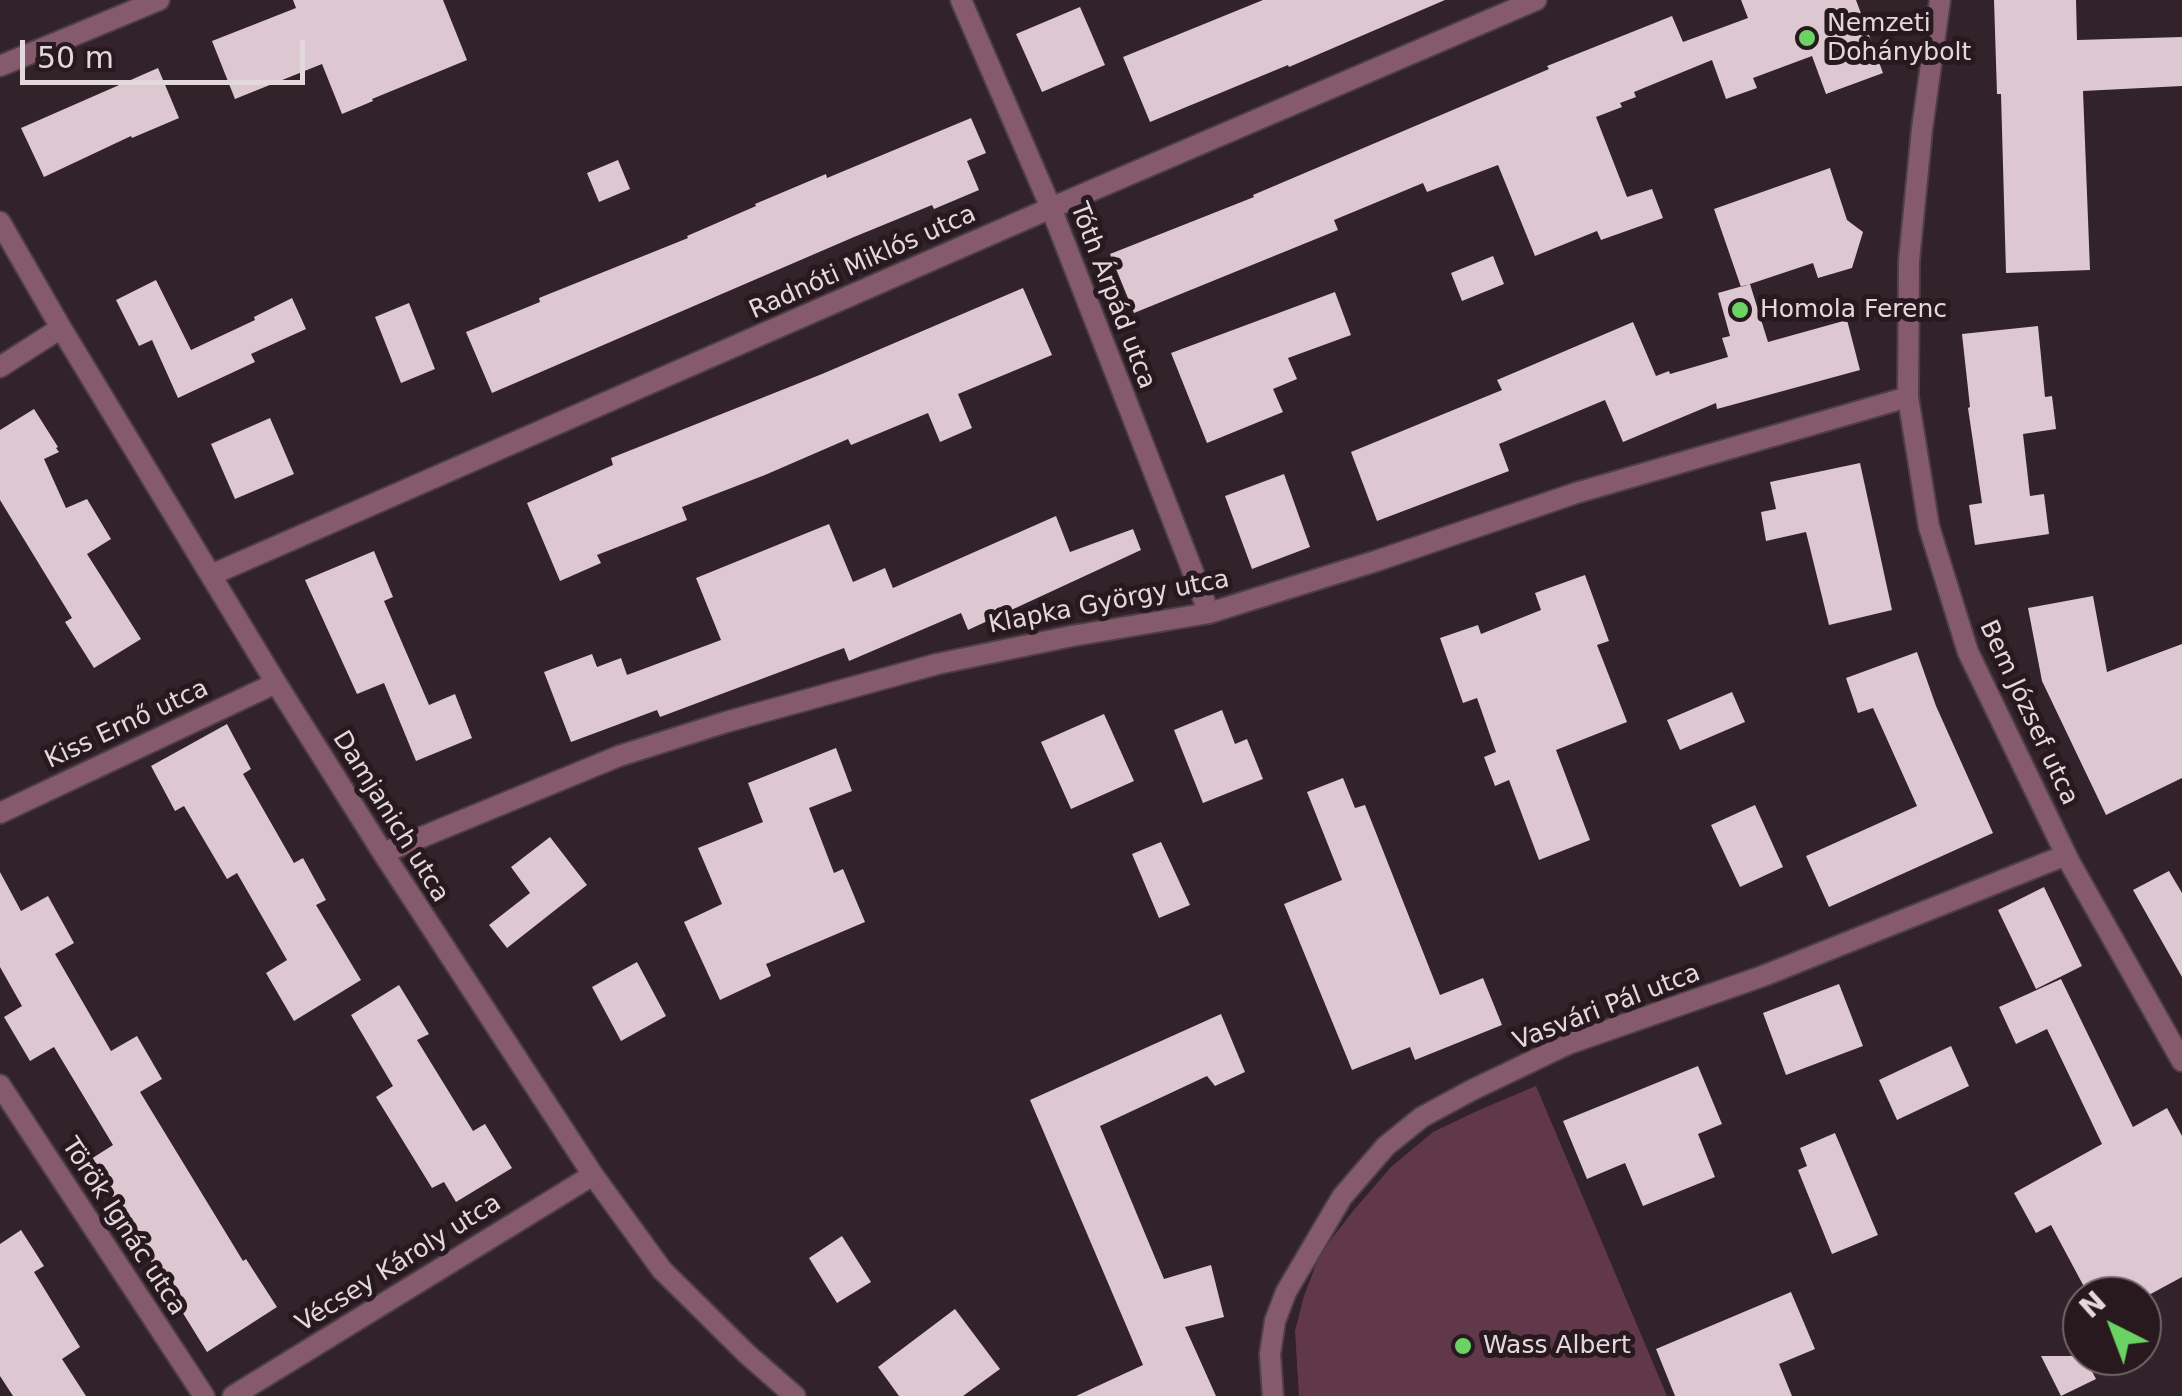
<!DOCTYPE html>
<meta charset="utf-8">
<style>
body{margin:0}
#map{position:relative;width:2182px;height:1396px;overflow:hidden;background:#322229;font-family:"DejaVu Sans",sans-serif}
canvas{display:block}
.north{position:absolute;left:2062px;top:1276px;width:100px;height:100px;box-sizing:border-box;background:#28191f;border:2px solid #73656b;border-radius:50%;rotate:318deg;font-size:28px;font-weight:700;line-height:40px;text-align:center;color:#e3d8dc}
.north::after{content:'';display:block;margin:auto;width:35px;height:45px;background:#6bd363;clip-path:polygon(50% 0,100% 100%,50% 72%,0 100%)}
.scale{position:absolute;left:20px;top:40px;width:285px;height:45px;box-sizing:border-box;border:5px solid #e3d8dc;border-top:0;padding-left:12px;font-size:30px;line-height:35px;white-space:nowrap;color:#e3d8dc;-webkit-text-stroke:8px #28191f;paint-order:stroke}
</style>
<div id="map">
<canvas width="2182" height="1396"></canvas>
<div class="north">N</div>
<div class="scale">50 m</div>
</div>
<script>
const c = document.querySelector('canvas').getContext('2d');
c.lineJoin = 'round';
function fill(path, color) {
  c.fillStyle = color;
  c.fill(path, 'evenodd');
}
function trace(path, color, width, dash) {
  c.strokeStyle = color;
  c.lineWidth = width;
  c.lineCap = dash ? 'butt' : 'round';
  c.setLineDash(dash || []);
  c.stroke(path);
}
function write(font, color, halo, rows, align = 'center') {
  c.font = font + ' "DejaVu Sans",sans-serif';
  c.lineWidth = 10;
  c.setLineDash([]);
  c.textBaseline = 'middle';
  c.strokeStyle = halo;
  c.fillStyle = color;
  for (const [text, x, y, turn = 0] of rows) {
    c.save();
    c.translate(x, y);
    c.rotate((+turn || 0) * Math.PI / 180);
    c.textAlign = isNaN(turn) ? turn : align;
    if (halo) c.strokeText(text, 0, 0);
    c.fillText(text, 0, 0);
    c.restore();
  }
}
const green = new Path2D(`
 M1536,1086L1667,1396H1299L1295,1331L1304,1296L1320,1254L1353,1211L1391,1167L1433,1132L1477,1111Z`);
const building = new Path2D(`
 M293,0H443L467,60L372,99L373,101L342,114L322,64L235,99L212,41L296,8Z
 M1263,0H1445L1289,67L1288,65L1150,122L1123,57Z
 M1741,0H1856L1883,73L1826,94L1812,56L1753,78L1757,88L1726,99L1712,60L1634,92L1636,97L1620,103L1622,107L1596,117L1627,197L1652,189L1663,218L1601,240L1597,231L1535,256L1498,165L1427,192L1423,183L1334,220L1338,230L1134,313L1110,254L1254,197L1253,195L1549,69L1547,66L1672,16L1683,42L1748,18Z
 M1994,0H2076L2077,40L2182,37V86L2083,91L2090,270L2006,273L2001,94H1997Z
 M1080,7L1105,65L1042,92L1016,34Z
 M158,68L179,118L132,138L131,136L44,177L21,128Z
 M971,118L986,153L967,161L979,190L934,209L932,205L854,237L492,393L466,332L540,302L539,298L688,238L687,236L756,206L755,204L826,174L827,178Z
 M618,160L630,189L599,202L587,173Z
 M1830,168L1847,220L1863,232L1852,268L1818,278L1813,263L1741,287L1714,209Z
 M1493,256L1504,284L1462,301L1451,273Z
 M156,280L191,350L255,320L254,317L292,298L306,329L251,354L255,362L178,398L152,340L139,346L116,300Z
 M1750,284L1768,342L1847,320L1860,370L1717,409L1716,403L1623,442L1605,400L1499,444L1509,471L1377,521L1351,452L1502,390L1497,380L1633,322L1656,376L1669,371L1670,374L1728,357L1722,338L1730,336L1718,293Z
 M1023,288L1052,355L958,394L972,428L940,442L928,413L851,445L848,439L765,475L682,507L687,520L597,555L601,563L560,581L527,503L613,465L611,458L822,374Z
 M1335,292L1351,335L1288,358L1297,379L1273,389L1283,412L1207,443L1171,353Z
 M409,303L435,369L401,383L375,317Z
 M2038,326L2045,397L2052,396L2056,429L2023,434L2030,496L2044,494L2049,534L1975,545L1969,505L1982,503L1968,408L1970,407L1962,334Z
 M34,409L58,447L56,448L59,452L44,459L66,508L87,499L111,539L87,554L141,639L94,668L65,622L72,618L0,500V430Z
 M270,418L294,474L235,499L211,444Z
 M1860,463L1892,610L1829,625L1806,532L1766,541L1761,512L1776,509L1770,482Z
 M1284,474L1310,547L1252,569L1225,496Z
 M1056,516L1070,552L1133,529L1141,550L968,630L961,613L849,661L844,648L660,717L657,710L571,742L544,672L592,654L597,667L621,658L627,675L721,640L696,578L829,524L853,582L885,568L893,588Z
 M374,551L393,597L384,601L429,705L455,694L472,738L416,761L384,683L357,694L305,580Z
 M1585,575L1609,641L1597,645L1627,722L1556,750L1590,840L1539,860L1509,780L1495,786L1484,757L1496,752L1477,698L1463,703L1440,638L1478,625L1481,634L1541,610L1535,593Z
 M2093,596L2107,672L2182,644V778L2106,815L2042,681L2028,608Z
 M1917,652L1936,706L1993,833L1829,907L1806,856L1917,806L1873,708L1858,713L1846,678Z
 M1732,692L1745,722L1680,750L1667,720Z
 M1222,710L1235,744L1247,739L1263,779L1203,803L1174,730Z
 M1104,714L1134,781L1071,809L1041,742Z
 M227,724L251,769L243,774L294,863L303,858L326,900L316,905L361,980L294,1021L266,973L287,960L237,873L227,879L184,806L175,811L151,766Z
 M836,748L852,791L809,808L834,873L843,869L865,922L766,964L771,976L720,1000L684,922L722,904L698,848L763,822L748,783Z
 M1343,778L1355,808L1365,805L1440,995L1483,978L1502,1025L1415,1060L1410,1047L1352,1070L1284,904L1342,880L1307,792Z
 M1755,805L1783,867L1740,887L1711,825Z
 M550,837L587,885L507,948L489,925L530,893L511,867Z
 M1161,842L1190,905L1159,918L1132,854Z
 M2169,871L2182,893V977L2133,890Z
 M0,872L21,911L48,896L74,943L55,954L111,1051L137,1036L162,1079L140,1092L243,1261L246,1259L277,1307L207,1352L134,1234L91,1159L113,1145L54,1047L30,1061L4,1017L22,1006L0,967Z
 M2044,887L2082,966L2036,989L1998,910Z
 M637,962L666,1016L621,1041L592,987Z
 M2061,979L2133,1127L2167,1108L2182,1136V1277L2147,1296H2089L2051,1225L2036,1233L2014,1193L2102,1144L2047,1029L2016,1044L1999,1007Z
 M1839,984L1863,1046L1786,1075L1763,1013Z
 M399,985L429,1034L417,1040L473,1131L485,1124L512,1168L456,1202L444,1182L432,1188L376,1097L393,1086L351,1015Z
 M1221,1014L1245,1072L1215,1086L1207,1076L1100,1126L1164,1279L1211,1265L1224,1317L1185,1327L1216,1396H1076L1143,1365L1030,1100Z
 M1951,1046L1969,1086L1897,1120L1879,1080Z
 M1698,1066L1722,1124L1698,1134L1715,1177L1643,1206L1625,1163L1587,1179L1563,1121Z
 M1835,1133L1878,1235L1832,1254L1798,1170L1807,1166L1800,1148Z
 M21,1230L44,1266L34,1272L80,1347L62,1359L86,1396H13L0,1376V1244Z
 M842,1236L871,1282L837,1303L809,1258Z
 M1791,1292L1815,1349L1779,1364L1792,1396H1675L1656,1349Z
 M955,1309L1000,1369L963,1396H899L878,1367Z
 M2041,1356H2084L2096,1379L2061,1396Z`);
const minor = new Path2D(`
 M961,0L1051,208L1209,613
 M0,66L159,0
 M0,222L61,328L276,683L383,853L593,1175L662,1270L747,1354L795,1396
 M0,367L61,328
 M211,575L1051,208L1536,0
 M0,813L276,683
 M383,853L619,756L726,722L937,664L1072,636L1209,613L1376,561L1576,493L1908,397
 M0,1085L204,1396
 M233,1396L593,1175
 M1273,1396L1270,1354L1275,1321L1286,1292L1342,1197L1386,1146L1422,1117L1472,1090L1568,1044L1763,976L2066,855`);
const tertiary = new Path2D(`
 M1940,0L1922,129L1909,261L1908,397L1929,527L1968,652L2070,863L2182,1061`);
const markers = [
 [1807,38,10,"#6bd363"],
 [1740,310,10,"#6bd363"],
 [1463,1346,10,"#6bd363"]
];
const poiNames = [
 ["Nemzeti",1827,24],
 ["Dohánybolt",1827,53],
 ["Homola Ferenc",1760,310],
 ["Wass Albert",1483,1346]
];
const streetNames = [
 ["Radnóti Miklós utca",863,263,-24],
 ["Tóth Árpád utca",1112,296,69],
 ["Klapka György utca",1109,603,-11],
 ["Bem József utca",2028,713,65],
 ["Kiss Ernő utca",127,725,-25],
 ["Damjanich utca",390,817,58],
 ["Vasvári Pál utca",1607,1008,-21],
 ["Török Ignác utca",123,1227,57],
 ["Vécsey Károly utca",399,1264,-32]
];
fill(green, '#61384a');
fill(building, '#ddc7d0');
trace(minor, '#4e3f46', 24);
trace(tertiary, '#4e3f46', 24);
trace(minor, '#855a6d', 20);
trace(tertiary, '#855a6d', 20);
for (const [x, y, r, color] of markers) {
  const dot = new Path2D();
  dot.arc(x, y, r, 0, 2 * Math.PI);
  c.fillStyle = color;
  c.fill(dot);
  trace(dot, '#28191f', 4);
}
write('25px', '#e3d8dc', '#28191f', poiNames, 'left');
write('25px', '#e3d8dc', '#28191f', streetNames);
</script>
